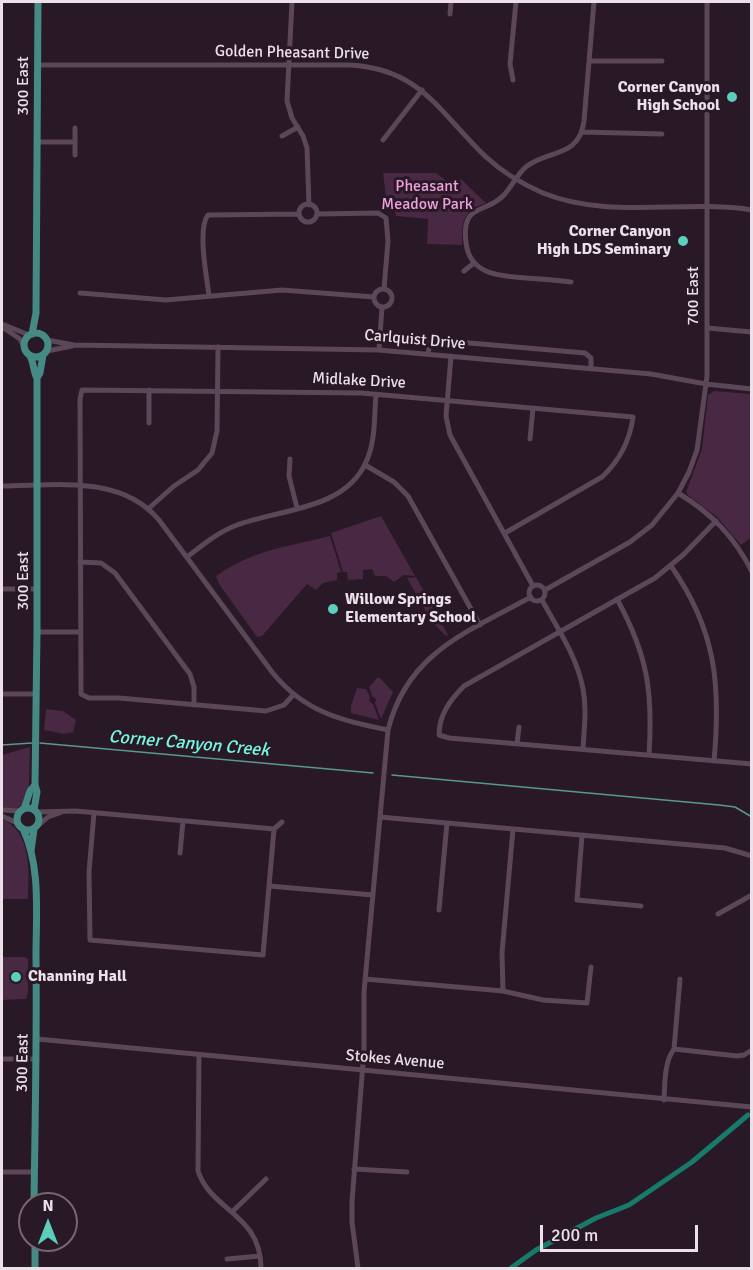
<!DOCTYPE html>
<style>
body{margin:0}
#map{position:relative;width:753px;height:1270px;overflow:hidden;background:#291825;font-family:Signika,sans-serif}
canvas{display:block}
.frame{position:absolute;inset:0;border:3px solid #ece0e9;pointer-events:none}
.north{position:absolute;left:18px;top:1192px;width:60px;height:60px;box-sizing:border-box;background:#291825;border:2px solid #776873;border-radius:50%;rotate:0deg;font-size:16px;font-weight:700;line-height:24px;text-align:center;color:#ece0e9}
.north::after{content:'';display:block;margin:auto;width:21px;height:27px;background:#5cceba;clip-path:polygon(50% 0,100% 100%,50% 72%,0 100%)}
.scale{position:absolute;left:540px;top:1225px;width:158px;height:27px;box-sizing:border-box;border:3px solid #ece0e9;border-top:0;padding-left:8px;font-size:18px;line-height:21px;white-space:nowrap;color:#ece0e9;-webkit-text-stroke:4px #291825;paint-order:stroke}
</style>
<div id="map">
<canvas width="753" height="1270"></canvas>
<div class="frame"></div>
<div class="north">N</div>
<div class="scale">200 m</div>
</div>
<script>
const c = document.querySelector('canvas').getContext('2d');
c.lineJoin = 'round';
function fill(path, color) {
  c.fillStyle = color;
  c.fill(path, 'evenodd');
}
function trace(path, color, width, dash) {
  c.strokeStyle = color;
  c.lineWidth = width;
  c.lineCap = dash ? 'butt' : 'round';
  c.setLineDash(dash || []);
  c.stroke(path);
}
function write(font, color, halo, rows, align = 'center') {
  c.font = font + ' Signika,sans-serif';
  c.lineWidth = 6;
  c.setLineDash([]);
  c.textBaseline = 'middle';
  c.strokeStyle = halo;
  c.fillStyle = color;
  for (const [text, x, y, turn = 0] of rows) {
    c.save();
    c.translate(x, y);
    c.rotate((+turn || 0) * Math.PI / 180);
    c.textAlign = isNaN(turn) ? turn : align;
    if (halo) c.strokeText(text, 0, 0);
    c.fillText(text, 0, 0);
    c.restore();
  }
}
const green = new Path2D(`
 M383,173H436L453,186L461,179L486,203C462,210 462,223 462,245L427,244L428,219L396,216L394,208L387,205Z
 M714,391L751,394V538L741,545L717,517L688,495L686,492L702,449L708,395Z
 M381,516L415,576L404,575L394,582L386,576H375L372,569L363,570V579L348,580L347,572H343L331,533Z
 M330,536L341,572L337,573V580L323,583L316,590L307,584L262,636L257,637L219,584L216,576C254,549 288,547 330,536Z
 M416,577L448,635L446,636L432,622L407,578Z
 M377,678H380L393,692L381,719L375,703L376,699L372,696L369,687Z
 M357,688L366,689L370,697L369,701L373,704L379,720L351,713V706Z
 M46,709L63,711L76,720L73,732L64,734L44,730Z
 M30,747L29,787L23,805L17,808H2V755Z
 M2,819C32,832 29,870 28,899H2Z
 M2,957H25L28,959V993L26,999L2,1000Z`);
const stream = new Path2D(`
 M40,743L373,773
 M2,745L32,743
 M392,775L719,805L735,807L752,817`);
const canal = new Path2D(`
 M511,1268L536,1250L596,1218L629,1205L692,1162L748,1115`);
const minor = new Path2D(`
 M292,2L287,101L292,118L303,136L307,148L309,205
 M450,14L451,2
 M589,61H662
 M37,65H350C421,69 439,112 485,156C502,172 522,184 543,193C610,220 682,199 752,210
 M513,80L510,64L516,2
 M582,132L662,134
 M282,136L298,127
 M383,140L422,90
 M38,142H75
 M75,155V128
 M299 213a9 9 0 1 1 18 0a9 9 0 1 1-18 0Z
 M317,214L378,213L386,218L388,241L384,289
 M464,271L474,263
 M571,282C556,280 541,279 526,278C500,276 470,275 466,243C461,202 485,215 504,195C512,186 518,173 527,166C550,149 579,158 584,121L594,2
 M374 298a9 9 0 1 1 18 0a9 9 0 1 1-18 0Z
 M80,293L166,300L282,290L374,297
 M209,296C207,278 197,229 208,215L299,214
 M2,324L29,335
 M2,327L20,339L24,347
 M707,328L752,332
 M47,340L74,345L379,350L651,374L706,384L752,389
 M379,350L382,307
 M47,351L72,346
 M428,354L430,341L435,340L585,353L591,358V369
 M451,356L446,416L450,435L533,586
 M149,423V390
 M530,439L533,408
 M290,459L289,476L297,508
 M365,465L394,482L408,496L480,625
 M2,486C55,486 121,474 159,520L272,672C304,712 340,720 388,730
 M678,493C711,513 735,537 752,572
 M148,509L174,486L198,470L212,453L217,431L218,347
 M716,521L683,555L655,578L464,686C450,700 439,715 439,735L449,738L752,764
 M187,557C203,545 218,532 237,525C280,509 345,510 366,462C376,441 374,416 376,394
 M80,562L101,563L115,573L190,674L194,687V705
 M671,566C716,630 721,685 714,761
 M529 593a8 8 0 1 1 16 0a8 8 0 1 1-16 0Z
 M2,589H37
 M545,590L630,542L652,525L678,493L689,472L697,450L707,376V2
 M617,599C648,656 653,692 649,755
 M542,600C557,628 577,656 583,689C587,709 584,729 583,749
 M37,632H80
 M2,694H36
 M294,694L284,705L266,711L119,698H89L81,694L80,399L82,390L361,393L633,417C630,441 620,460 602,477L505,533
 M517,744L519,727
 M2,810L21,811
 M37,812L76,811L274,829L282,822
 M94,813L89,872L90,940L263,955L274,829
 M2,816L17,823
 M380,817L725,848L752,856
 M39,825L48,817L62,812
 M582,835L577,900L641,906
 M180,853L183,821
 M269,886L373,895
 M439,910L447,823
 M718,914L752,895
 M365,979L503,991L543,1000L587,1003L591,967
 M503,991L502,953L513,829
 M37,1039L752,1107
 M674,1049L737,1056L744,1055L752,1050
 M199,1055L198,1171C211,1211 261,1214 261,1268
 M2,1059H37
 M664,1100C665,1084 664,1062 674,1049L680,979
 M354,1169L407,1172
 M2,1172H35
 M232,1212L266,1179
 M227,1259L260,1256
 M358,1268L352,1222V1201L364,1051V992L388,730C407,653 467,632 531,597`);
const major = new Path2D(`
 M24 345a12 12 0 1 1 24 0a12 12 0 1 1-24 0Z
 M32,334L36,313L38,2
 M30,356C34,363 33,371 37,378V632L35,785L37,792L34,810
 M37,378L40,373L43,355
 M17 819a11 11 0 1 1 22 0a11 11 0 1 1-22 0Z
 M24,809L30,791L35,785
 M23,829C41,866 36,915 36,956C37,1039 35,1121 34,1204
 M31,851L34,829
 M35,1240V1268`);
const markers = [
 [732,97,6,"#5cceba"],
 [683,241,6,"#5cceba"],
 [333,609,6,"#5cceba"],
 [16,977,6,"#5cceba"]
];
const streetNames = [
 ["Golden Pheasant Drive",292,53,1],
 ["300 East",24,86,-90],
 ["700 East",694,296,-90],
 ["Carlquist Drive",415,340,5],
 ["Midlake Drive",359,381,3],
 ["300 East",24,581,-90],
 ["Stokes Avenue",395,1060,5],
 ["300 East",23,1063,-89]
];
const poiNames = [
 ["Corner Canyon",720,88],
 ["High School",720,106],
 ["Corner Canyon",671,232],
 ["High LDS Seminary",671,250],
 ["Willow Springs",345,600,"left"],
 ["Elementary School",345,618,"left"],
 ["Channing Hall",28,977,"left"]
];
const parkNames = [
 ["Pheasant",427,187],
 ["Meadow Park",427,205]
];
const waterNames = [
 ["Corner Canyon Creek",189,744,5]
];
fill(green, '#482842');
trace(stream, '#579991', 1.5);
trace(canal, '#177a6b', 5);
trace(minor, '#5b4757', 5);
trace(major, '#458a84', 7);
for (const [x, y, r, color] of markers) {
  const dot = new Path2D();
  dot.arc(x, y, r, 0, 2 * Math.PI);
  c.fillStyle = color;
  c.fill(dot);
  trace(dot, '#291825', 2);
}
write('16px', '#ece0e9', '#291825', streetNames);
write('bold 16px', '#ece0e9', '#291825', poiNames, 'right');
write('16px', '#eda1de', '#291825', parkNames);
write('italic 18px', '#78f7e0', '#291825', waterNames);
</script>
